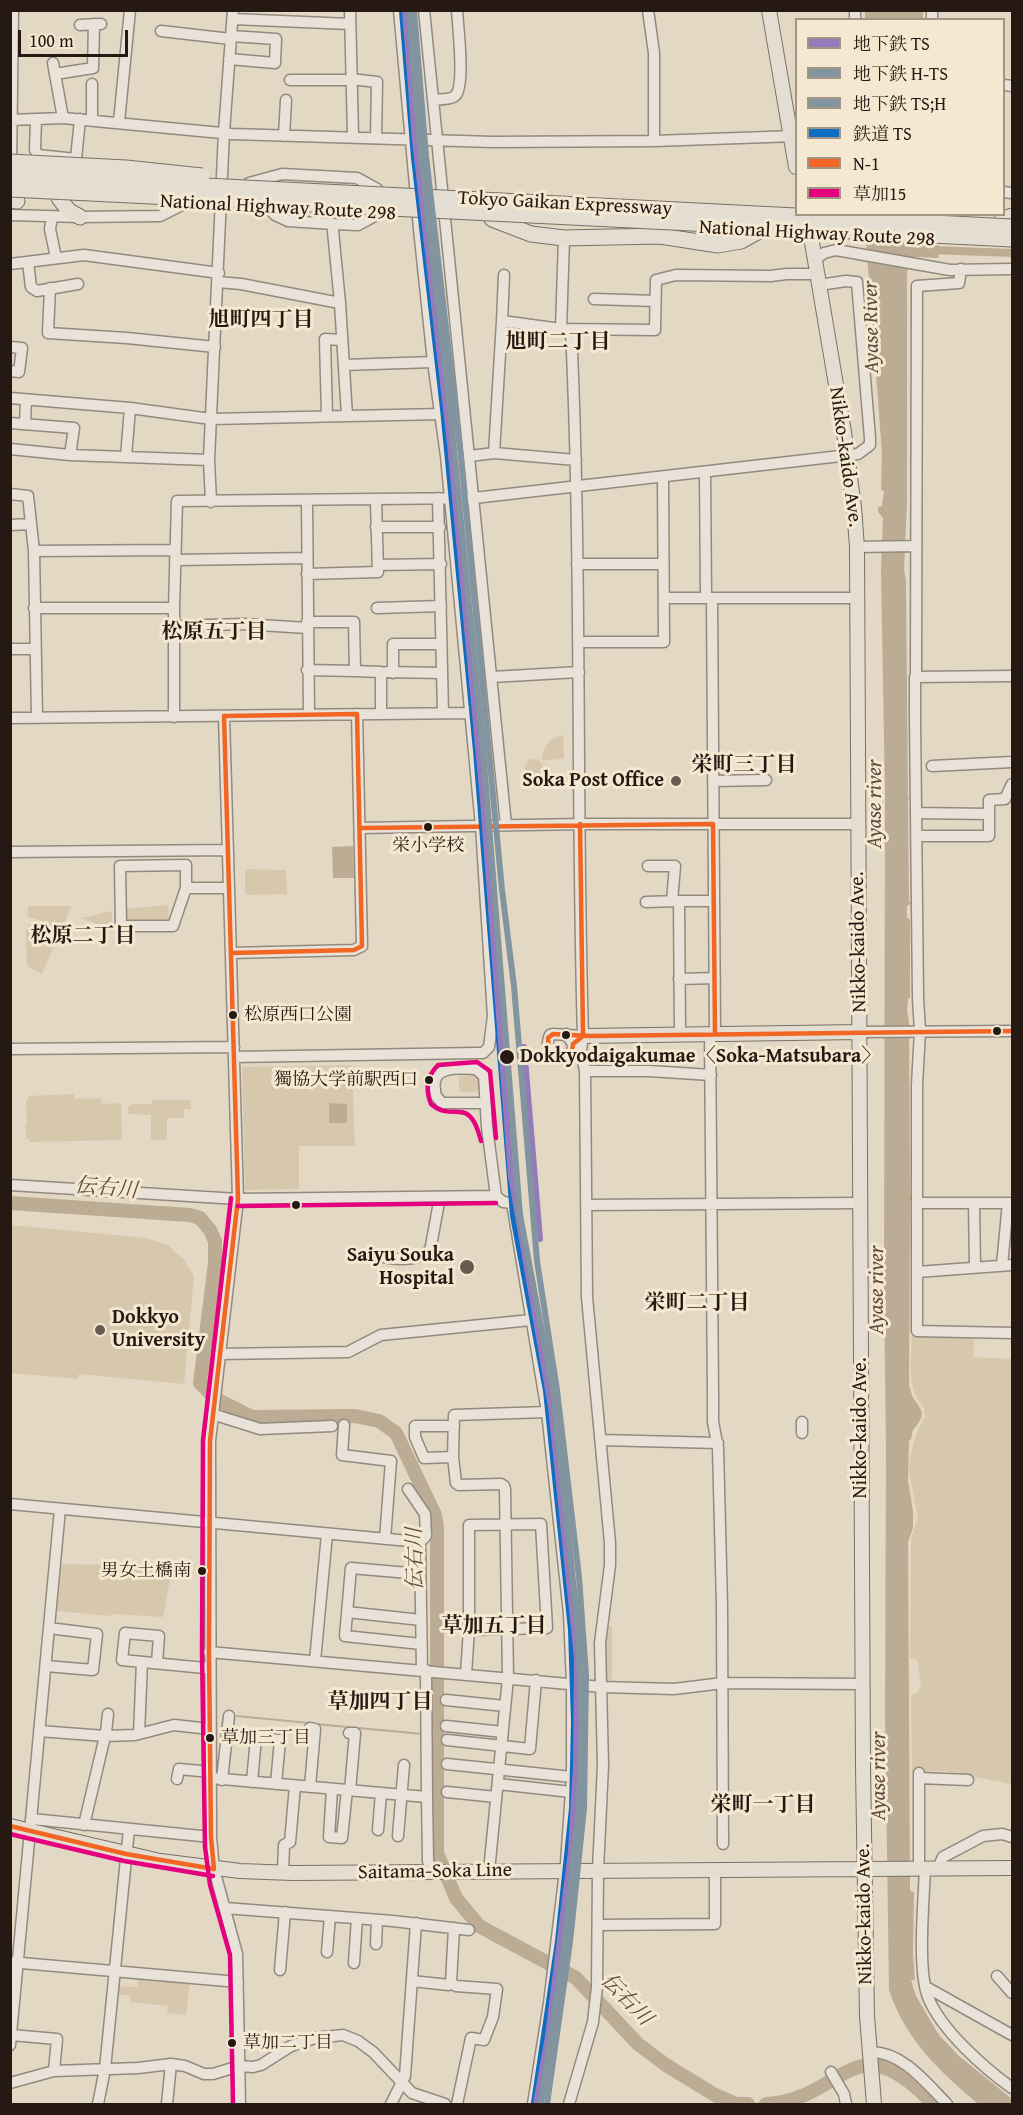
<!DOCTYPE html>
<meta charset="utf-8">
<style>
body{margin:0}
#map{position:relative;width:1023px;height:2115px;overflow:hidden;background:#e3d8c4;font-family:"Gentium Book Plus","Noto Serif JP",serif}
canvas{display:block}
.frame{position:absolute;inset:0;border:12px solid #261914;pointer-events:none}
.legend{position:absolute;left:795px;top:18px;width:210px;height:198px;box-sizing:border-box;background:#f5e8d0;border:2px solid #a29585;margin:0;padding:8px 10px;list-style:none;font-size:18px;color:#261914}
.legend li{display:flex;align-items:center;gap:12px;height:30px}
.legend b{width:30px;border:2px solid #a29585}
.scale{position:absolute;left:18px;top:30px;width:110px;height:27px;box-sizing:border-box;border:3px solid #261914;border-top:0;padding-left:8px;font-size:18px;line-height:21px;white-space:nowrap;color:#261914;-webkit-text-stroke:4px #f5e8d0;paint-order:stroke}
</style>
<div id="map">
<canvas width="1023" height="2115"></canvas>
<div class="frame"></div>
<ul class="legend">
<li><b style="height:8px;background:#937cb9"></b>地下鉄 TS</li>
<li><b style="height:8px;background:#81949f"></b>地下鉄 H-TS</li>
<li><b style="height:8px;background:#81949f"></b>地下鉄 TS;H</li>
<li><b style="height:8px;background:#0f6cc3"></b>鉄道 TS</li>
<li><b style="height:8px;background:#f26522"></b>N-1</li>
<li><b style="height:8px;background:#e5007d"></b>草加15</li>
</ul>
<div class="scale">100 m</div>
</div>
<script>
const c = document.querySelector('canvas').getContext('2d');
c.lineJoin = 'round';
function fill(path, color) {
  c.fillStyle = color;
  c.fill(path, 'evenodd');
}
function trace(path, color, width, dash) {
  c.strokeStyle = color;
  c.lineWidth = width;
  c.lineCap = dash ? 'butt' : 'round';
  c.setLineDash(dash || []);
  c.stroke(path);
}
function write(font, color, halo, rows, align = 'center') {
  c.font = font + ' "Gentium Book Plus","Noto Serif JP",serif';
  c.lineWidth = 6;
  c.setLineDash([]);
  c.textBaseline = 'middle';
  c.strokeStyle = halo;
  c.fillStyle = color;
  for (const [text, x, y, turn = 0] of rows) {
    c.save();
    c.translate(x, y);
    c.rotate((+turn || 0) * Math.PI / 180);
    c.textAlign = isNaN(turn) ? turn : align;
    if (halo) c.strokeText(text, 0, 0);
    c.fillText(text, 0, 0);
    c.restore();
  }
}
const green = new Path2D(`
 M563,735L564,759L542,760C544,745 549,739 563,735Z
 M525 768a9 9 0 1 1 18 0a9 9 0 1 1-18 0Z
 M245,869L286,870L287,894L245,895Z
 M168,905L169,924L124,923V909Z
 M28,906H71L59,937L42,921L27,916Z
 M112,911V929L105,928L82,918Z
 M28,924L41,930L55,944L42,974L27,966L26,930L29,929Z
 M352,1065L355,1146H299V1189L245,1190L242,1067Z
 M459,1076H476L481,1081L480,1088L475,1092H461L459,1090Z
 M74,1094L75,1099L101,1098L102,1104L121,1103L122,1140L30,1142L29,1139H24L27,1137L25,1126L27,1125L26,1101H28V1096Z
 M152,1100H191V1109H184V1118H167V1140H151V1115L128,1114V1107L131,1106V1104H152Z
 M11,1225L146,1238L168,1245L184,1260L194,1276L184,1384L79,1374L78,1379L11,1373Z
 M912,1336L974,1338L973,1357L1012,1359V1784L944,1771L912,1772L911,1695L917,1693L921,1684L917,1660L910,1658L911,1539L918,1517L909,1472L910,1458L916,1434L925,1417L924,1408C906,1389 911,1360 912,1336Z
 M166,1563L170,1580L163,1617L113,1614L110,1616L56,1611L59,1564L107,1565Z
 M606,1625L612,1626V1682L604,1674Z
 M138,1977L190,1982L186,2015L167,2013L168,2006L130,2002L131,1996L117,1994L118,1986L137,1987Z`);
const water = new Path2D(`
 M865,11H923V19H865Z
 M864,215H930L928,243L940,246L938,258L917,257L911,259L907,272V503L904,570L906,580L908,797L911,799H908L909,902L912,903L907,906V918L910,919V998L908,999L907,1011L909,1021L910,1196L912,1197V1200L910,1201L909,1385C911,1390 911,1394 914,1399C924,1413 925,1415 914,1429C910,1434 914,1437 909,1441L908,1481L913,1511V1528L908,1542L910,1884V1891L914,1892L913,1953L915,1980H911L916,1996L939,2035L959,2056L1012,2099V2104H978C940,2072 905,2039 889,1990L885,1717L886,1448L884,1293L885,795L881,571L883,518L878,512V507L882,506L884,491L881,490L882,454Z
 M353,846L354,878H333L332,847Z
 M329,1103L347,1104V1123H329Z`);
const stream = new Path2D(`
 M237,1716L309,1723
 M315,1724L423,1734
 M431,1735L438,1736`);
const canal = new Path2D(`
 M930,250L1012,253`);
const river = new Path2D(`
 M10,1203L190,1215L200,1218L210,1230L215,1241V1263L200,1383L216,1399L252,1417L355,1416L379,1421L396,1433L435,1515L437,1528V1853L456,1898L479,1926L576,1978L638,2044L666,2065L715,2095L736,2104H748
 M766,2104C844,2100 854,2019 933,2104`);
const minor = new Path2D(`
 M350,10L353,136
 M424,10L506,825
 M648,10L654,53V141
 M855,10V20
 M932,10V20
 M233,19L350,24
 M80,25L101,24
 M161,31L231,39
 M229,59L275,63L276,39L231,36
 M53,63L63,118
 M55,74L93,68L94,24
 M351,79L377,82L376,138
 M290,80H351
 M92,84V120
 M1004,85L1012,86
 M433,100C439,99 452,100 456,95C465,83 458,27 457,10
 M36,119L35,150L38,155L76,159L80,119
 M10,120L63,118L232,134L493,142L654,141L796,136
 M119,122L130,10
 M284,136L286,100
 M11,168L13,10
 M249,183L282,174L357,178L377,189
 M1004,192L1012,193
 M269,208L275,215L288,221L334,224L358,225L380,213
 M10,215L80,217L160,216L186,203
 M52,217L50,229L56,258
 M334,224L333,231L340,303L347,416
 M816,259L824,253L836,250L950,270L1012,269
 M28,262L31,287L37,291L78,284
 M10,264L84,255L219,273
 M218,282L241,284L340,303
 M50,288L48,333L127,338L215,347
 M594,299L655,301
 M502,321L504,275
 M561,329L564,238
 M10,347L22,348L19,372L10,371
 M344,365L433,362
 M10,398L130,408L211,419L441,414
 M327,416L325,339L341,340
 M10,423L74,428L70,455
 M25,424L26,400
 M10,449L70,455L209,460
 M494,453L502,321L561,329L655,330L656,280L676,275L771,276L786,274H817
 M470,456L494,453L576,460
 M126,457L130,408
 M705,472L706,598
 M10,494L28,496L34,551L37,718
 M438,498L443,713
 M307,501L309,714
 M211,502L209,460L224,132L233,10
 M10,525L31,524
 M376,527H440
 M857,547L916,546
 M34,551L175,550
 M175,560L307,558
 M577,564H663
 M378,565L441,564
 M307,574L378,572L376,500
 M664,598H857
 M712,598L715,1034
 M34,608H174
 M377,608L441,606
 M307,622H354L355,671L381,672V714
 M174,626L244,624L307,628
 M580,642H664L663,478
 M10,649H35
 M307,670L355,671
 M387,672L442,673
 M393,673V644H441
 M1012,676L915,677V719L918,998L920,1031L917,1085V1331L1012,1333
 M492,677L579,672
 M916,677L917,286L959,283L961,269
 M224,716L238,1199L210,1441L211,1837L214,1869L237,1954L240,2104
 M174,717V608L177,501L474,498L858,454L870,445V438L857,282L846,281L819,285
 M10,718L470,713
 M932,766L1012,762
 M713,781L766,780
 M916,813L989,814
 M360,828L580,824H858
 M917,836H989V800L1005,799L1012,784
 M10,852L228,850
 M648,866H675L672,901
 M186,888L173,926H121L120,866L186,865V888H229
 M646,902L678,901
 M231,953L354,950L362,946L357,714
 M679,979L715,978
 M860,1032L1012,1031
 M566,1034L573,1044L572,1056L568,1059L551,1058C547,1053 547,1041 550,1035L553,1034L583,1036
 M680,1034L679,901H714
 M710,1034L713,1393V1422L718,1448L722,1606L723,1844
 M10,1049L234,1047
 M234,1057L476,1053H483L489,1047L493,1016L481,826L446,456L433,362L419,229L399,10
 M585,1071H649L711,1075
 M485,1103H442L436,1096C435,1091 434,1085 435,1081C438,1065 464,1069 476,1069L484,1076L487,1127L496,1196L503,1202L512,1203L547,1412L569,1614L572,1684V1777L566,1863L549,2003L533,2104
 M10,1185L238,1199L496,1196
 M917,1203H1012
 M974,1203L975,1267
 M586,1205L859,1203
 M376,1255C393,1260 415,1262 430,1251L440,1197
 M1002,1265L1008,1203
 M917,1272L1012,1265
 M219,1354L348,1352L381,1335L531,1320
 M212,1414L260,1429L332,1426
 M344,1425L342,1455L391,1461L385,1539
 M802,1433V1422
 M601,1440L718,1443
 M453,1457L424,1458L415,1437V1426H454
 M408,1489L425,1514L426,1536L420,1542
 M10,1504L420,1542L422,1670
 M420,1574L351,1568L345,1636L421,1644
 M347,1612L421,1620
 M209,1652L602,1687L674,1689L723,1683L863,1684
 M315,1661L327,1534
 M157,1663L159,1636L125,1633L122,1660L205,1668L210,1667
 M46,1666L93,1670L97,1634L49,1628
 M466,1674L469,1630V1525L541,1524L547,1628L469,1630
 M446,1700L505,1706
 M446,1726L503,1732
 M310,1728L315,1729L310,1787
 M39,1731L105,1736L135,1735L174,1725L210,1729
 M349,1733H355L350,1791
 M139,1734L142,1662
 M447,1740L530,1749L536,1680
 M447,1764L572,1777
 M919,1773V1868
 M211,1778L427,1797L426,1670
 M919,1778L968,1780
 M177,1779L179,1769L211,1772
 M222,1780L229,1716
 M252,1782L256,1738L280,1740L276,1784
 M498,1784L571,1792
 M332,1789L329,1837L342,1838L347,1790
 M447,1792L496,1797
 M427,1797L428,1861L431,1871
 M32,1819L211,1837
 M84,1825L106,1732L108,1714
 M378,1830L381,1793
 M398,1836L404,1765
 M925,1868C924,1900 917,1968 928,1997C941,2030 984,2068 1012,2088
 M938,1868L943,1857L983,1836L1002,1834L1012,1837
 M489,1871L508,1678L505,1489L504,1486L501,1484L459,1485L456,1483L453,1457L454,1415L547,1412
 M283,1872L284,1845L290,1842L295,1786
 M225,1908L393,1921L469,1930
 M598,1925L715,1924V1869
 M376,1944L377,1920
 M327,1952L330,1916
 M10,1962L238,1982
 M354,1963L357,1918
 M280,1970L285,1912
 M997,1976L1012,1993
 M412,1981L449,1985L451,1983L454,1928
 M451,1983L456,1986L497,1989L493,2017L484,2040L471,2038L457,2104
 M926,1987L1012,2035
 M11,2035L57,2039L54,2071
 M10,2045L60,1509
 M870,2052C902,2051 927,2084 947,2104
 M831,2072L844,2094L846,2104
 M10,2083L54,2071L138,2068L171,2064L185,2066L204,2074H213L239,2066L253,2067L261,2065L291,2046L315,2038L343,2035L358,2041L373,2052L412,2093L445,2104
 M98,2104L105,2069L129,1829
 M167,2104L171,2064
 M391,2104L405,2076L416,1923
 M569,2104L593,2022L597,1987L598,1870L603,1765L600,1643L610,1565V1543L587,1297L585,1071L581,1050L583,1036C576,800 582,565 571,329`);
const major = new Path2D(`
 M769,10L796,167
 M808,219L844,432L854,507L857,547L863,1767L867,2016L874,2104
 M583,1036L860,1032
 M10,1826L160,1861L240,1871L293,1873L1012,1868`);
const highway = new Path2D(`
 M59,198L69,211L80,217
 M10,200L17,201
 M492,219L531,234L564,238L660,236L718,245L741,241L759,231
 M1002,220L1012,216`);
const highwayBridge = new Path2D(`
 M10,162L126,168L202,176
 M10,176L1012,227
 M10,189L1012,239`);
const bus1 = new Path2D(`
 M580,824L583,1036
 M360,828L713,824L715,1034
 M583,1036L573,1044L571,1058L555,1059L549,1055L548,1038L553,1034L590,1036L1012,1031
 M10,1826L126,1854L214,1869
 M214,1869L211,1837L209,1652L210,1441L238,1199L224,716L357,714L362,946L354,950L231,953`);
const bus2 = new Path2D(`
 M481,1141C469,1093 454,1124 431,1104C425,1089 427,1076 438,1065L477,1062L490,1071L496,1138
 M231,1198L203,1440L202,1652L205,1847L210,1885L230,1955L233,2104
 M238,1206L496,1203
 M10,1834L124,1861L213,1876`);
const rail1 = new Path2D(`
 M402,11L414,158L443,409L476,751L513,1216L546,1391L571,1630L574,1722L572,1808L558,1941L534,2103`);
const metro1 = new Path2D(`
 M405,10L415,140L450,444L483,800L511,1176L551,1407L577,1658L576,1766L571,1851L548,2036L536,2104
 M524,1047L540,1239`);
const metro2 = new Path2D(`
 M409,10L421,157L450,408L483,750L520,1215L553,1390L578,1629L582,1722L579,1809L565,1942L541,2104`);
const metro3 = new Path2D(`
 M414,10L426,156L461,457L502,890L514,986L537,1261L557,1390L579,1577L586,1675L584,1809L570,1942L547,2104`);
const markers = [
 [676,781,6,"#685c52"],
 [428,827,5,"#261914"],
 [233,1015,5,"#261914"],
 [997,1031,5,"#261914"],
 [566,1035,5,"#261914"],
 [507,1057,8,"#261914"],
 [429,1080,5,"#261914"],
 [296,1205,5,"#261914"],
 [467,1267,8,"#685c52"],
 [100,1330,6,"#685c52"],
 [202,1571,5,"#261914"],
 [210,1738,5,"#261914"],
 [232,2043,5,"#261914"]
];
const busNames = [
 ["栄小学校",428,846,"center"],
 ["松原西口公園",244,1015],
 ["獨協大学前駅西口",418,1080,"right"],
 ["男女土橋南",191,1571,"right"],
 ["草加三丁目",221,1738],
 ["草加二丁目",243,2043]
];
const streetNames = [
 ["Tokyo Gaikan Expressway",565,204,3],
 ["National Highway Route 298",278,208,3],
 ["National Highway Route 298",817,234,3],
 ["Nikko-kaido Ave.",845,457,82],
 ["Nikko-kaido Ave.",859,942,-91],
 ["Nikko-kaido Ave.",861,1428,-90],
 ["Saitama-Soka Line",435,1872,-1],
 ["Nikko-kaido Ave.",865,1914,-91]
];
const poiNames = [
 ["Soka Post Office",664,781],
 ["Saiyu Souka",454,1256],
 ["Hospital",454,1279],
 ["Dokkyo",112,1318,"left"],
 ["University",112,1341,"left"]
];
const stopNames = [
 ["Dokkyodaigakumae〈Soka-Matsubara〉",520,1057]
];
const neighbourhoodNames = [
 ["旭町四丁目",261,321],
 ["旭町二丁目",558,343],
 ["松原五丁目",214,633],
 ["栄町三丁目",744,766],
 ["松原二丁目",83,937],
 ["栄町二丁目",697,1304],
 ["草加五丁目",494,1627],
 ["草加四丁目",380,1703],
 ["栄町一丁目",763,1806]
];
const waterNames = [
 ["Ayase River",872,327,-91],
 ["Ayase river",876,804,-90],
 ["伝右川",106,1189,5],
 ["Ayase river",878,1290,-90],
 ["伝右川",416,1559,-91],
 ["Ayase river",880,1776,-90],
 ["伝右川",626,2000,46]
];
fill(green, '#d7c8ad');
fill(water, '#bcac94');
trace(stream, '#bcac94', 2);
trace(canal, '#bcac94', 8);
trace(river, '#bcac94', 14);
trace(minor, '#928a7f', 13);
trace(major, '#787166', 16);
trace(highway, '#787166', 17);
trace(minor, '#e8e2d8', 10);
trace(major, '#e4ded2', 14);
trace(highway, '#e4ded2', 15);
trace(highwayBridge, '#787166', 17, []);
trace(highwayBridge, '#e4ded2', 15);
trace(bus1, '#f26522', 4.5);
trace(bus2, '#e5007d', 4.5);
trace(rail1, '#0f6cc3', 6);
trace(metro1, '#937cb9', 6);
trace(metro2, '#81949f', 6);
trace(metro3, '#81949f', 6);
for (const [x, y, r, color] of markers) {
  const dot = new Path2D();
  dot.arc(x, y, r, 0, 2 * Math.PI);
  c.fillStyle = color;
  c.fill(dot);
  trace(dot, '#f5e8d0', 2);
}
write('18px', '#261914', '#f5e8d0', busNames, 'left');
write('20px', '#261914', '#f5e8d0', streetNames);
write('bold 20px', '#261914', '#f5e8d0', poiNames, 'right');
write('bold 20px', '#261914', '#f5e8d0', stopNames, 'left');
write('bold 21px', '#261914', '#f5e8d0', neighbourhoodNames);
write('italic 21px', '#5b4c3f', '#f5e8d0', waterNames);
</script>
